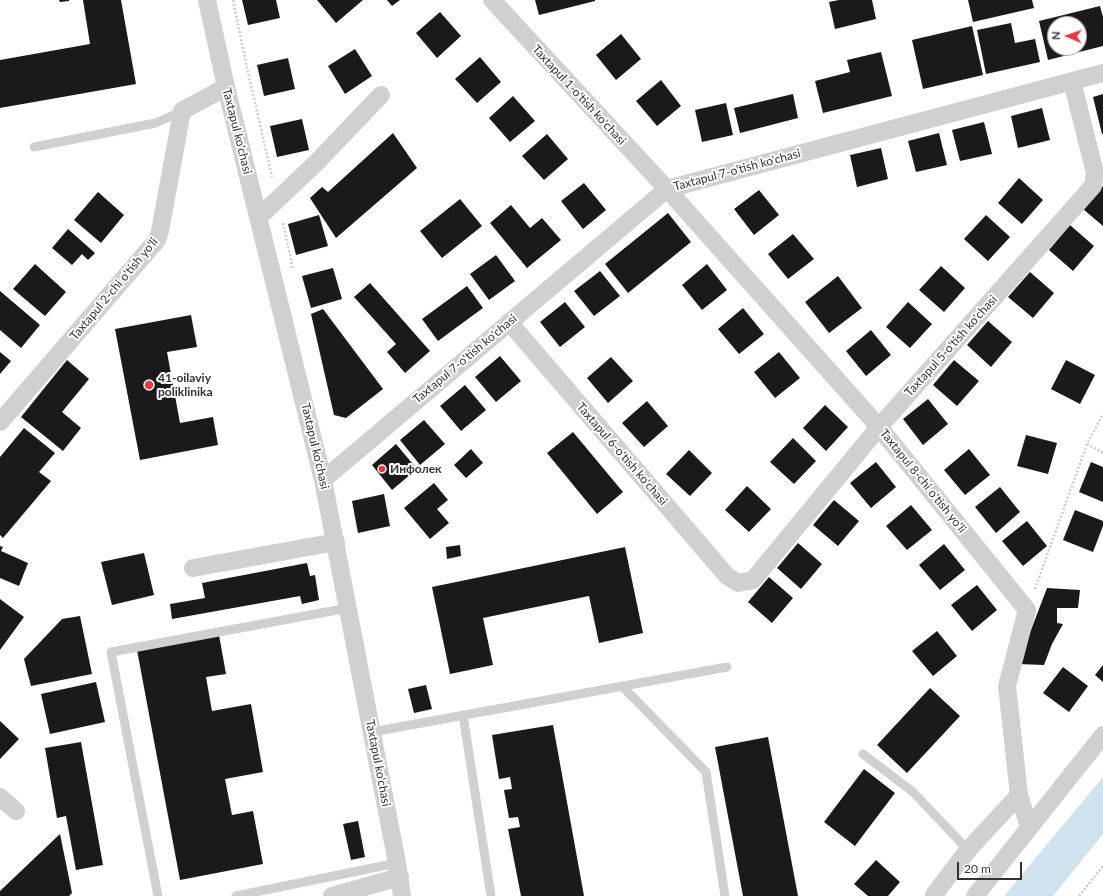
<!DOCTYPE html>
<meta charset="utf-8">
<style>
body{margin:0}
#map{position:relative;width:1103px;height:896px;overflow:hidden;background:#fff;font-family:Lato,sans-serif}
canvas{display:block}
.north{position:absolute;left:1047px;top:16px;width:40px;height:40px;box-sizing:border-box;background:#fff;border:1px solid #adadad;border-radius:50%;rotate:272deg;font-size:11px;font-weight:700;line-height:16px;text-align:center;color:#333}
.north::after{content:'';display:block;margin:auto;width:14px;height:18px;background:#e63946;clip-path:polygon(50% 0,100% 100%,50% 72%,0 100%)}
.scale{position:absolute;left:957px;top:862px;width:65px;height:18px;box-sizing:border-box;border:2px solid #333;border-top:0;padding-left:5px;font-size:12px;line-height:14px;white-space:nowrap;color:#333;-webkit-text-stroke:3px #fff;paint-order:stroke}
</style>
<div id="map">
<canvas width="1103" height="896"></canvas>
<div class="north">N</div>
<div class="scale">20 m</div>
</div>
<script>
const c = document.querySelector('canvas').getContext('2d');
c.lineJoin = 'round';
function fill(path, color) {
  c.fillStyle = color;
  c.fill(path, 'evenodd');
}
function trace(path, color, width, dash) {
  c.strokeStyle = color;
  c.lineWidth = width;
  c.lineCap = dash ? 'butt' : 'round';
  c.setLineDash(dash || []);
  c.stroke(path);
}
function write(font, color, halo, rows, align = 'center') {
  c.font = font + ' Lato,sans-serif';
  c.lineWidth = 4;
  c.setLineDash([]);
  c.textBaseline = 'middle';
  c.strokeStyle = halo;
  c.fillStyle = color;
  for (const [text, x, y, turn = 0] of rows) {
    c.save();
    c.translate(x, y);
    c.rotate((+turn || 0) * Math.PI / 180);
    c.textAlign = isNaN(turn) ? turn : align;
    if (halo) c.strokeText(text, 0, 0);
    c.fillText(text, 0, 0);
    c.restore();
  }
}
const water = new Path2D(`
 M1103,777V834L1053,896H1004Z`);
const building = new Path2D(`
 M59,0H69V1L60,2Z
 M83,0H121L136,84L0,108V60L90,44Z
 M242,0H276L280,18L248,25Z
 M317,0H363L336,23Z
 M387,0H400L392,6Z
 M535,0H595V1L539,15Z
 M839,0H872L876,19L835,29L829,2Z
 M968,0H1032L1034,8L973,22Z
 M1100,6L1103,17V46L1048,60L1039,21ZM1055,24H1079V48H1055Z
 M440,12L461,36L437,58L416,33Z
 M1011,23L1015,43L1035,39L1040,62L986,74L977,30Z
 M972,26L983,75L923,89L912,40Z
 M621,34L641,59L616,80L596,55Z
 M355,49L372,76L345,94L328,66Z
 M881,52L892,96L823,113L815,81L850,72L847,60Z
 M480,57L501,82L477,103L455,79Z
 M288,58L295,89L264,96L257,65Z
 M661,80L681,106L657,126L636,101Z
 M793,94L798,118L740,133L734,108Z
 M1103,94V134H1102L1093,97Z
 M513,96L535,121L510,142L489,118Z
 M726,103L733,135L702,142L695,110Z
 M1042,108L1050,140L1018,148L1011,116Z
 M302,119L309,150L277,157L270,126Z
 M984,122L992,154L960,161L952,130Z
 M393,133L417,168L336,238L310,198L322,187L328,192Z
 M939,133L947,165L916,172L908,141Z
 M547,134L568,159L544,180L522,156Z
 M881,148L888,179L857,187L850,155Z
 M1019,178L1043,200L1022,224L998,203Z
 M584,183L606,210L583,229L561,201Z
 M1103,186V226L1083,209Z
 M759,190L779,215L754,235L734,209Z
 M98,192L124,215L101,243L74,220Z
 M460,199L482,226L442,258L420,231Z
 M511,205L530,228L542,218L561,240L527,268L490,223Z
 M668,213L691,242L628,293L605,264Z
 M319,215L328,246L296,255L288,224Z
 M986,215L1010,237L988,261L964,239Z
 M1070,225L1094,246L1073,271L1049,250Z
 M68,229L95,253L88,260L82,254L72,265L52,248Z
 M793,234L814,259L788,279L768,254Z
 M496,255L515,281L489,300L470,274Z
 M35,264L66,292L45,316L13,289Z
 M707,264L727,290L702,310L682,285Z
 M941,266L965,288L944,312L919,290Z
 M333,268L342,299L311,308L302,276Z
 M600,271L620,296L594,316L574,291Z
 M1030,272L1054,293L1033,318L1008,297Z
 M838,276L862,308L829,333L805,302Z
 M370,283L430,351L405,373L387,352L396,344L354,297Z
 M467,286L483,308L438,341L422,319Z
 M0,291L40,325L21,348L0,330Z
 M565,302L585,327L560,347L540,322Z
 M908,302L932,324L910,348L886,327Z
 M743,308L764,334L739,354L718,329Z
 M323,309L383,389L346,418L334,415L311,314Z
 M191,315L197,347L167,352L180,423L213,417L218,445L140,460L115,329Z
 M988,321L1012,342L991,367L967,345Z
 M871,330L891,355L866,376L846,351Z
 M0,352L11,361L0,374Z
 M779,352L800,378L775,398L754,372Z
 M500,356L521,381L496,402L475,377Z
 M611,357L633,381L608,403L587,378Z
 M67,360L89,379L62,412L81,428L63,451L21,417Z
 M954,360L979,381L957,406L933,385Z
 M1066,360L1095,375L1080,404L1051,389Z
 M465,385L486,410L461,431L440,406Z
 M928,399L948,424L923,445L903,419Z
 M647,401L668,426L644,447L622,423Z
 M825,405L848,427L826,451L803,428Z
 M424,420L445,444L420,465L400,440Z
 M24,428L55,453L39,472L51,481L3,538L0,535V457Z
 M573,432L623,492L597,514L547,453Z
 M1026,435L1057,443L1048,474L1017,466Z
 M793,438L816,461L794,484L770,462Z
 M396,444L417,469L392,490L372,465Z
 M471,449L483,463L466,478L454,465Z
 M969,449L990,475L965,495L944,470Z
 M689,450L712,473L690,496L666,474Z
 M876,462L896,487L871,508L850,483Z
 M1091,462L1103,467V502L1079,492Z
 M434,483L448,500L437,509L449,523L430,539L404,508Z
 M747,486L771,509L749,532L725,510Z
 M1000,487L1020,512L996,533L975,507Z
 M384,494L390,526L358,533L352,501Z
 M834,500L859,521L838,546L813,525Z
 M911,505L932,530L907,550L886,526Z
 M1075,510L1103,521V526L1093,552L1063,540Z
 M1027,521L1047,546L1023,566L1002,541Z
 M798,543L822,564L801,589L777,568Z
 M944,544L965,570L940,590L919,565Z
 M460,545L461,556L447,559L446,547Z
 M0,546L3,547L1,551L28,563L19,586L0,578Z
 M625,547L643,633L599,643L589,596L483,618L493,665L450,674L432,587Z
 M144,553L154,595L112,605L101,562Z
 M307,563L310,576L315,575L319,600L302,604L300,596L172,619L170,604L205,598L202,583Z
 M769,577L793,598L772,623L748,602Z
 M977,585L997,610L972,631L951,605Z
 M1047,588L1080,590L1078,608H1057V623L1063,624L1052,644L1044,665L1018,664Z
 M0,599L24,617L0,650Z
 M80,616L92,674L31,686L24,659L62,619Z
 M937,631L957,656L933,676L912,651Z
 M219,635L226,674L206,677L212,711L251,704L263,772L225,779L232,815L253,811L263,864L180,880L137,650Z
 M1103,665V682L1095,675Z
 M1063,667L1088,686L1069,712L1043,693Z
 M96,682L105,722L50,734L41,694Z
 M426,685L432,709L414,713L408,689Z
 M930,688L960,716L907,773L877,745Z
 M0,721L19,739L0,759Z
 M553,725L584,896H521L508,829L520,827L518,817L509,818L504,790L512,789L510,777L499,779L492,735Z
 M768,737L798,896H743L715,747Z
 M81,742L103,865L76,870L66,816L57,818L45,748Z
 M864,769L895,793L855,846L824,822Z
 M358,821L365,857L351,860L343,824Z
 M60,834L72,893L69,896H0V891Z
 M876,860L900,882L888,896H868L854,884Z`);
const path = new Path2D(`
 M233,0L247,68L272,177
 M283,223L293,269
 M1087,444L1103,453
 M1035,589L1087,444L1103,414
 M1079,896L1103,866`);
const lane = new Path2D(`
 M34,147L156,123L182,111
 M622,686L706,772L725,896
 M463,715L491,896
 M372,732L727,667
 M863,754L913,792L968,850
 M158,896L111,652L348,608
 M236,896L397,863`);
const street = new Path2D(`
 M207,0L226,87L323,480L397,863L402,896
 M492,0L667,189L879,427L1027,610L1007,686L1019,795L1029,827
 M259,217L316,163L381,95
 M509,322L727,576L738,583L753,580L879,427L1093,186L1095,173L1072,81
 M0,422L157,240L160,231L182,111L226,87
 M323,480L667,189L1103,73
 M193,568L336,542
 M0,797L16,811
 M934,895L968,850L1019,795
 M332,896L400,877
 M975,896L1103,735`);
const markers = [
 [149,385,5,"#e63946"],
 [382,469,4,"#e63946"]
];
const streetNames = [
 ["Taxtapul 1-o'tish ko'chasi",579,95,47],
 ["Taxtapul ko'chasi",237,131,76],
 ["Taxtapul 7-o'tish ko'chasi",737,170,-15],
 ["Taxtapul 2-chi o'tish yo'li",114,289,-50],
 ["Taxtapul 5-o'tish ko'chasi",951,346,-48],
 ["Taxtapul 7-o'tish ko'chasi",465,359,-40],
 ["Taxtapul ko'chasi",315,446,77],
 ["Taxtapul 6-o'tish ko'chasi",622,454,49],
 ["Taxtapul 8-chi o'tish yo'li",923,481,51],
 ["Taxtapul ko'chasi",378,763,79]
];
const poiNames = [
 ["41-oilaviy",158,378],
 ["poliklinika",158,392],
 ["Инфолек",390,469]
];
fill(water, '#cfe2ee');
fill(building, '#1a1a1a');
trace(path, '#cdcdcd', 2.5, [2, 2]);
trace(lane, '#d0d0d0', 9);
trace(street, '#d0d0d0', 18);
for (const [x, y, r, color] of markers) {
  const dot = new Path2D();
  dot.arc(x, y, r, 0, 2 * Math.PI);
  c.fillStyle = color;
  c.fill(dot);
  trace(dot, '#fff', 1.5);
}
write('12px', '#333', '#fff', streetNames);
write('bold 12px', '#333', '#fff', poiNames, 'left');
</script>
